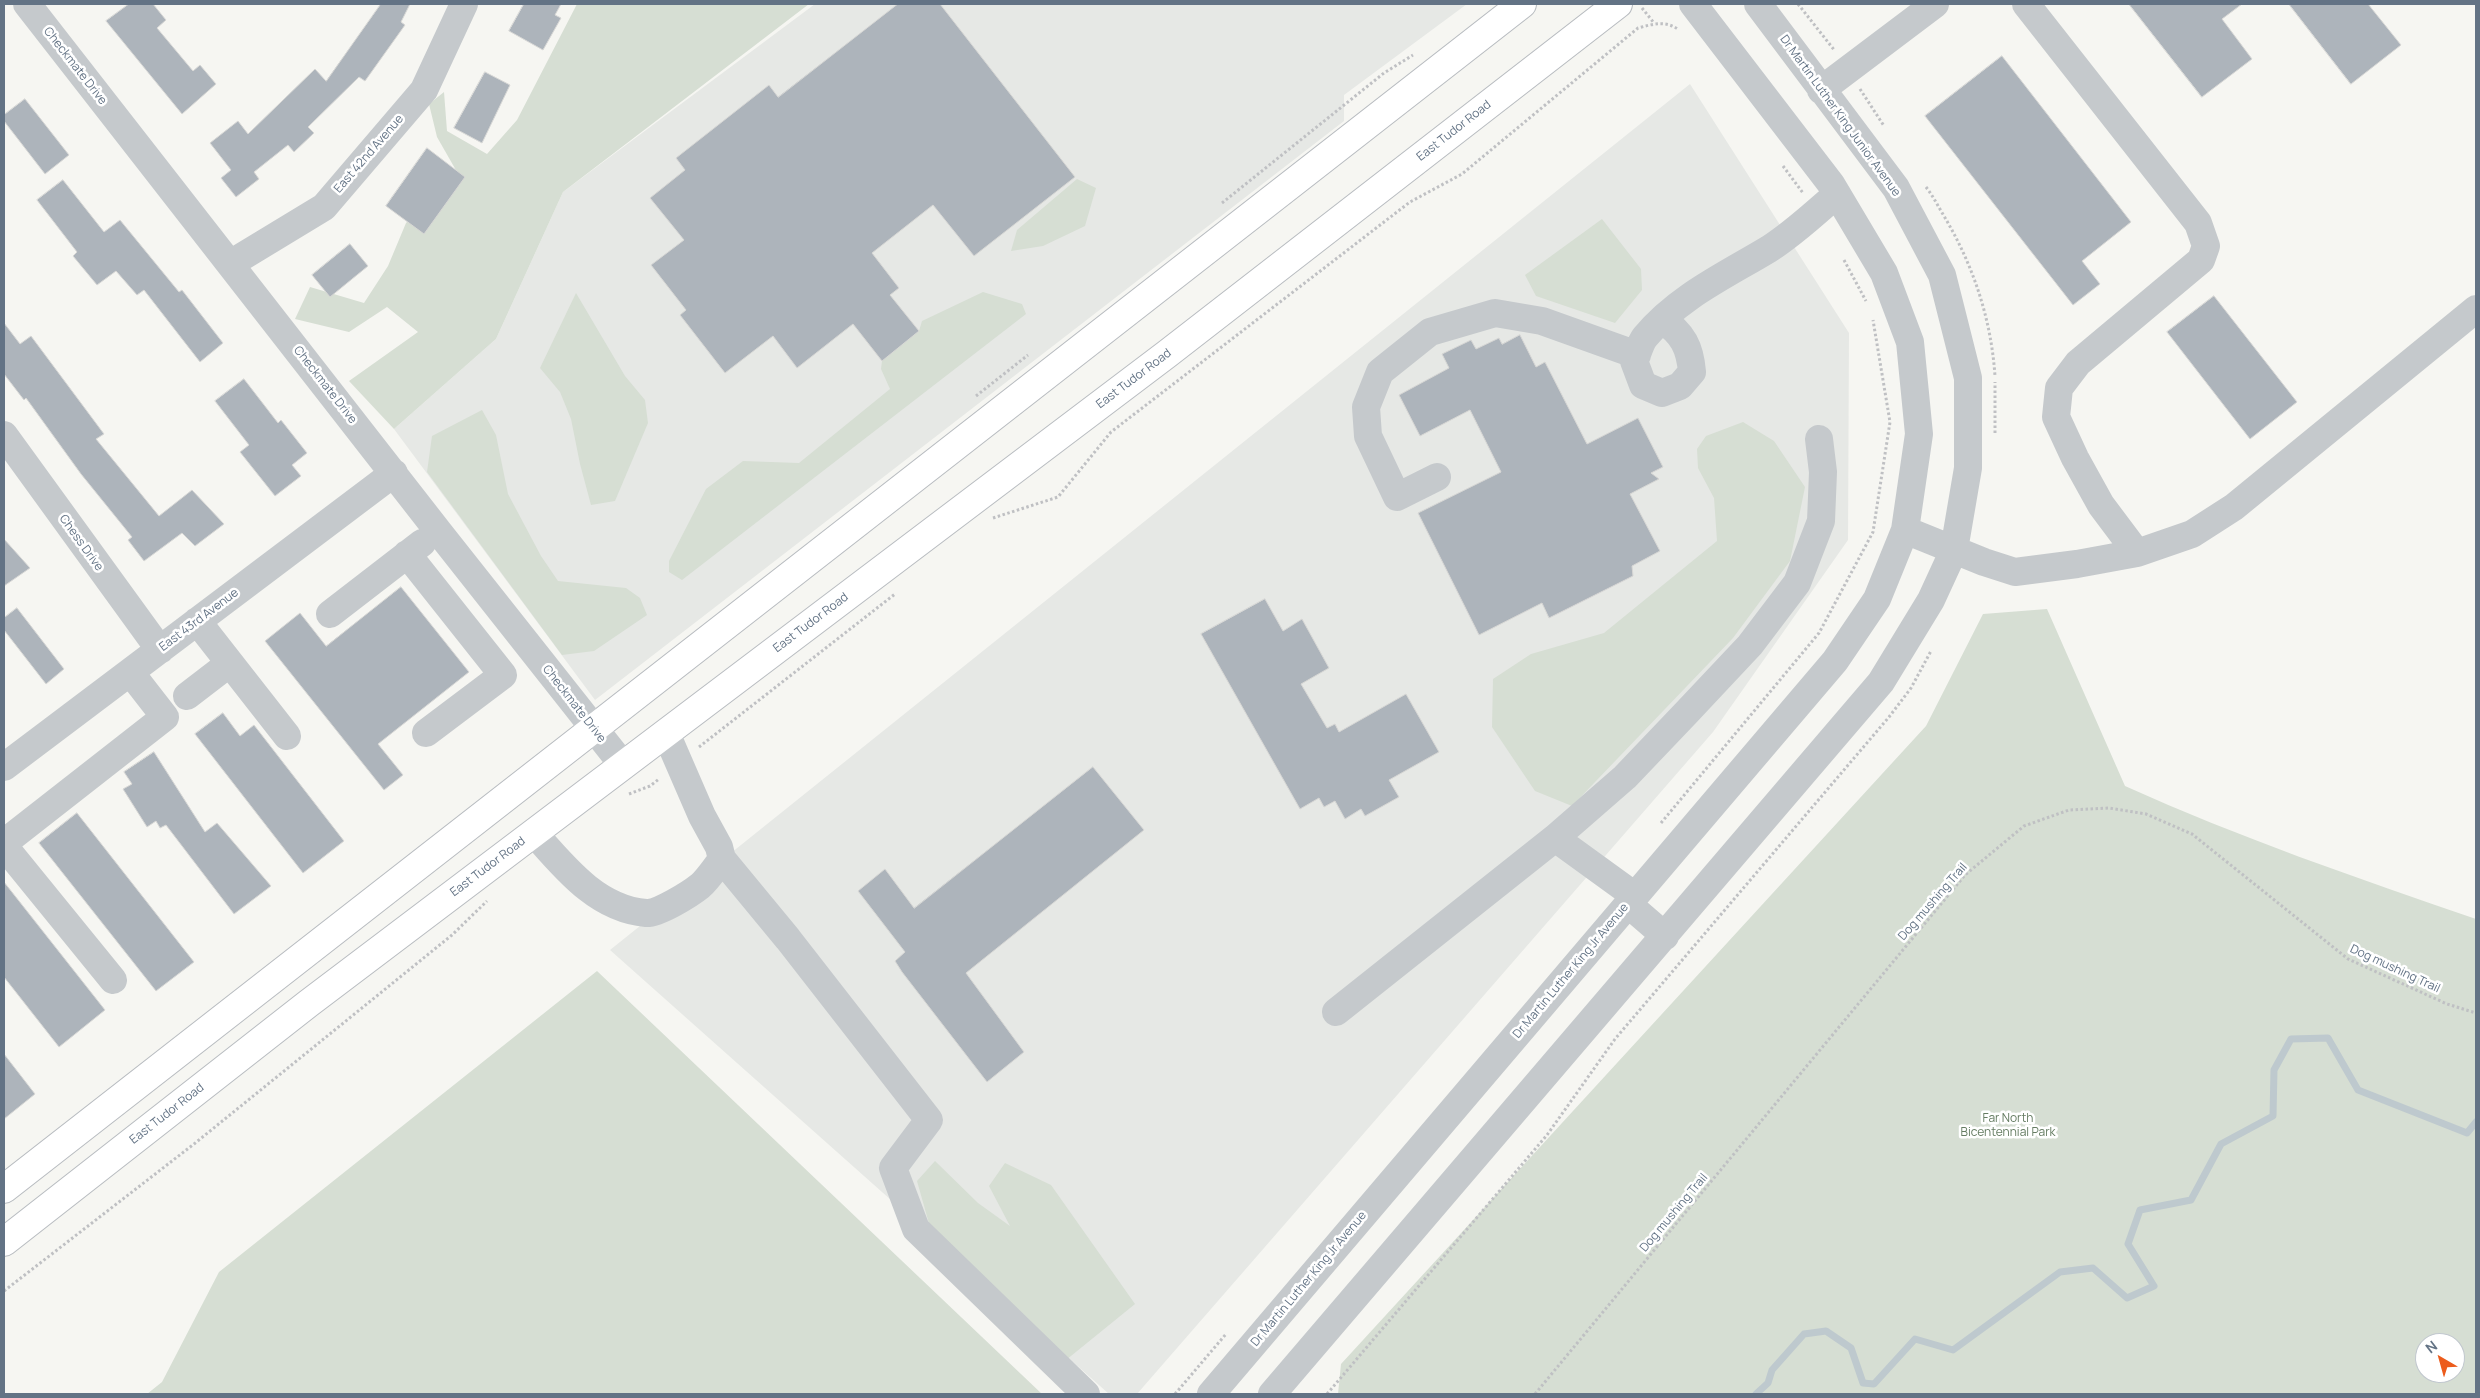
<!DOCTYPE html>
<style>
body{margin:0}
#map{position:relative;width:2480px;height:1398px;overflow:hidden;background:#f6f6f2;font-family:Manrope,sans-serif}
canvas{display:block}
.frame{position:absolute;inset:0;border:5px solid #637385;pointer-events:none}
.north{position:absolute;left:2415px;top:1333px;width:50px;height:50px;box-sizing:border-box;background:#fff;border:1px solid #c1c7ce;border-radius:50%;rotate:322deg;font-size:14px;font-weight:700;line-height:20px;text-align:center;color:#637385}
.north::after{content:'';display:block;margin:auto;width:18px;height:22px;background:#ec5c1c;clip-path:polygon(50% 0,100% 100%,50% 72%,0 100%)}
</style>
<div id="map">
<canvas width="2480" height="1398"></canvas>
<div class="frame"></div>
<div class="north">N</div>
</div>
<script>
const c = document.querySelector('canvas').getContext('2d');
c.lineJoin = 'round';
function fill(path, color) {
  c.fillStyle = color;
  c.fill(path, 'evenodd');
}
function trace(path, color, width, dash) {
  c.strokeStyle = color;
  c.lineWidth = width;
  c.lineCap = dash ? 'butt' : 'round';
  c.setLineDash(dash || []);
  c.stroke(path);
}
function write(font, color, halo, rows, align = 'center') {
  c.font = font + ' Manrope,sans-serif';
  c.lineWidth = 5;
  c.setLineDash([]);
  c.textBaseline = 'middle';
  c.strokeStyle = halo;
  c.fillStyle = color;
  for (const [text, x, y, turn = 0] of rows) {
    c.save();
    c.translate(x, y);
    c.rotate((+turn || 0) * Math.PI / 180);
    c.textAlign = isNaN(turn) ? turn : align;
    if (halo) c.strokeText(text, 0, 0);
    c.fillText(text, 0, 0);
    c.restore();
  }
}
const built = new Path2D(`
 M815,4H1467L1344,95V121L595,700L394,429L496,339L563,192Z
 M1690,84L1849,333L1848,540L1713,732L1137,1394H1109L610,950Z`);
const green = new Path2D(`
 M577,4H809L563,192L496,339L394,429L349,381L418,332L387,307L349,332L295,319L310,287L364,303L388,266L406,223L457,172L437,137L429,104L444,92L447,131L487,154L517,120Z
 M1077,179L1096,188L1085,226L1043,246L1011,251L1017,230Z
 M1602,219L1641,269L1642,290L1615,323L1536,296L1525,275Z
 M983,292L1022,304L1026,314L682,580L669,572V561L706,489L743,461L799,463L890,389L881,369L882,361L919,331L922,321Z
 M576,293L625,376L645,400L648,423L615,501L591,505L580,464L571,419L560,392L540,368Z
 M482,410L496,435L508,494L541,556L558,581L626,588L640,598L647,615L594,651L562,655L427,472L432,436Z
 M1743,422L1774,441L1805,487L1790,561L1733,638L1572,806L1535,791L1492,727L1493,679L1531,654L1604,633L1717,541L1714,498L1698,468L1697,449L1706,436Z
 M2047,609L2125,786C2240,838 2357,878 2476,919V1394H1338L1341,1364L1926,726L1983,614ZM2425,1343H2455V1373H2425Z
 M597,971L1042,1394H147L162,1382L219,1272Z
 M935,1161L978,1203L1010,1226L989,1186L1005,1163L1051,1185L1135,1304L1066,1360L932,1234L917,1181Z`);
const stream = new Path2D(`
 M1756,1394L1768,1383L1772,1370L1804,1334L1826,1331L1851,1348L1863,1383L1874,1384L1915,1339L1953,1350L2060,1272L2093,1268L2127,1298L2154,1286L2128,1244L2140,1210L2191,1200L2221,1144L2273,1116L2274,1070L2291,1039L2328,1038L2358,1090L2467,1133L2476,1122`);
const building = new Path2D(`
 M129,4H153L166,20L157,28L193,71L200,65L216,84L182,114L106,21Z
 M381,4H410L401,22L405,25L365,81L359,77L308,127L314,133L294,152L288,145L254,172L259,179L236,197L221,178L231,170L210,143L238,121L248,134L315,69L326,81Z
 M524,4H561L555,15L561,18L543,50L509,31Z
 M898,4H940L1075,177L974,256L933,205L872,253L899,288L890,295L919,331L882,361L853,324L797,368L773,336L725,373L680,315L686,310L651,265L684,240L650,198L685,170L676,158L769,85L778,97Z
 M2129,4H2242L2222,19L2252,59L2202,97Z
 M2289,4H2368L2401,45L2351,84Z
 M2002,56L2131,222L2082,261L2100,284L2073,305L1925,116Z
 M485,72L510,85L482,143L454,128Z
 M25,99L69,155L45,174L4,121V115Z
 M427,148L465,177L424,234L386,206Z
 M63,180L104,232L120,220L179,292L182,290L223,343L200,362L144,290L137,295L116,271L97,285L73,256L77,252L37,200Z
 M350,244L368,266L330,297L312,275Z
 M2214,296L2297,402L2250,439L2167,332Z
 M4,323L20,344L31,336L104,434L96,439L159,516L192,490L224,524L195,546L182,533L144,561L128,540L132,537L81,474L26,398L24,400L4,374Z
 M1520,335L1536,367L1545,362L1587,444L1638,418L1663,467L1651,473L1659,479L1630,494L1660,551L1632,566L1633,576L1549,618L1542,603L1479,635L1418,513L1501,472L1470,410L1420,436L1399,395L1449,368L1442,354L1471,340L1476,349L1499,338L1502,344Z
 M244,379L278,423L281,420L307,453L292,465L301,476L275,496L240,452L249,445L215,401Z
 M4,539L30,568L4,586Z
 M401,587L469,672L378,744L403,775L384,790L265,641L300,613L326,646Z
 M1265,599L1283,631L1302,619L1329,668L1301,684L1327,728L1335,724L1339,732L1406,694L1439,752L1389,780L1399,797L1365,816L1361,809L1345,819L1335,801L1324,807L1319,798L1300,809L1201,634Z
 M17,608L64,669L46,684L4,630V618Z
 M223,713L240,736L254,725L344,841L303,873L195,734Z
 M154,752L205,832L217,823L271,886L234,914L166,825L160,828L156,821L147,827L123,789L132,784L124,772Z
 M1093,767L1144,830L966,973L1024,1052L987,1082L902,972L895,961L905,952L858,891L885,869L914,908Z
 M77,813L194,962L156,991L39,843Z
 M4,882L105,1010L59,1047L4,977Z
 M4,1054L35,1094L4,1119Z`);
const path = new Path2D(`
 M1798,4L1835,51
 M1642,8L1654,23
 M1860,89L1884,126
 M1783,166L1803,193
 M1926,187C1933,196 1938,206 1944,216C1973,265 1991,318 1995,376
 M1222,203L1384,73L1413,55
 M1844,260L1866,301
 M976,396L1028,355
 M1995,433V382
 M993,518L1058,497L1111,432L1410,202L1462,174L1638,28C1653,24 1666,20 1679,30
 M699,747L895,594
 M629,794L650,786L659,779
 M1661,823L1819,633L1873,532L1890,422L1873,320
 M4,1291L194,1144L452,935L487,901
 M1175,1394L1226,1334
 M1327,1394L1547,1135L1615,1039L1889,717L1911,688L1931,651
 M1535,1394L1965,875L2024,826L2069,810L2109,808L2146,814L2192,834L2348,959L2447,1004L2476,1013`);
const minor = new Path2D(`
 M27,4L438,531L623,765
 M2026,4L2198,223L2206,246L2201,260L2078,363L2059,388L2056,417L2075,458L2101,505L2137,553
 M1821,90L1935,4
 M230,264L324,207L424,90L464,4
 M1662,320C1683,333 1690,348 1692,372L1680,386L1662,393L1643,385L1634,361C1638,354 1640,343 1645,337C1678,297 1726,275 1769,249C1794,233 1815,213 1837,194
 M4,435L160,650
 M1437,477L1397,497L1368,436L1366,407L1380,372L1430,332L1495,313L1542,321L1637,355
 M1905,530L1984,562L2015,572L2077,564L2137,553L2192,534L2234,507L2476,309
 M407,554L503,675L426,733
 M330,614L422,543
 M197,621L287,736
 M187,696L230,663
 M4,767L394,473
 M534,833C564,867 597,909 646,913C658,914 690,894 700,886C708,879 715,868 722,859L719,847L702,816L666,733
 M1555,838L1625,777L1687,712L1750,645L1797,583L1821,521L1823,472L1819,439
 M4,843L165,717L130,672
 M4,846L113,980
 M722,859L788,939L929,1120L893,1168L916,1229L1086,1394
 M1628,904L1665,936
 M1336,1012L1555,838L1635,896
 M1211,1394L1835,661L1877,599L1905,530L1919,434L1910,342L1884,273L1831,184L1693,4
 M1272,1394L1881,682L1931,600L1954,550L1968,468V378L1942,275L1896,188L1758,4`);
const major = new Path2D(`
 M4,1189L1522,4
 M4,1242L309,1003L1167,354L1618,4`);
const streetNames = [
 ["Checkmate Drive",75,66,52],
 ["Dr Martin Luther King Junior Avenue",1840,116,54],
 ["East Tudor Road",1454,131,-38],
 ["East 42nd Avenue",369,154,-49],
 ["East Tudor Road",1134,379,-37],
 ["Checkmate Drive",325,385,52],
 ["Chess Drive",81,543,54],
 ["East 43rd Avenue",199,620,-37],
 ["East Tudor Road",811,623,-37],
 ["Checkmate Drive",574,704,52],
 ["East Tudor Road",488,867,-37],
 ["Dog mushing Trail",1933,902,-49],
 ["Dog mushing Trail",2395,969,25],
 ["Dr Martin Luther King Jr Avenue",1571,971,-50],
 ["East Tudor Road",167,1114,-38],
 ["Dog mushing Trail",1674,1213,-50],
 ["Dr Martin Luther King Jr Avenue",1309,1279,-50]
];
const parkNames = [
 ["Far North",2008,1119],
 ["Bicentennial Park",2008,1133]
];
fill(built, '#e6e8e5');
fill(green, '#d6ded3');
trace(stream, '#bec9ce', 7);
fill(building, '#adb4bb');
trace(building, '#d7d7d5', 1);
trace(major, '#b8bcc0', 30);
trace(path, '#bfc0c3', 3, [2.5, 2.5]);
trace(minor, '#c5c9cc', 28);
trace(major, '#fff', 28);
write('12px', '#637385', '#fff', streetNames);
write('12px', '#657c62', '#fff', parkNames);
</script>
